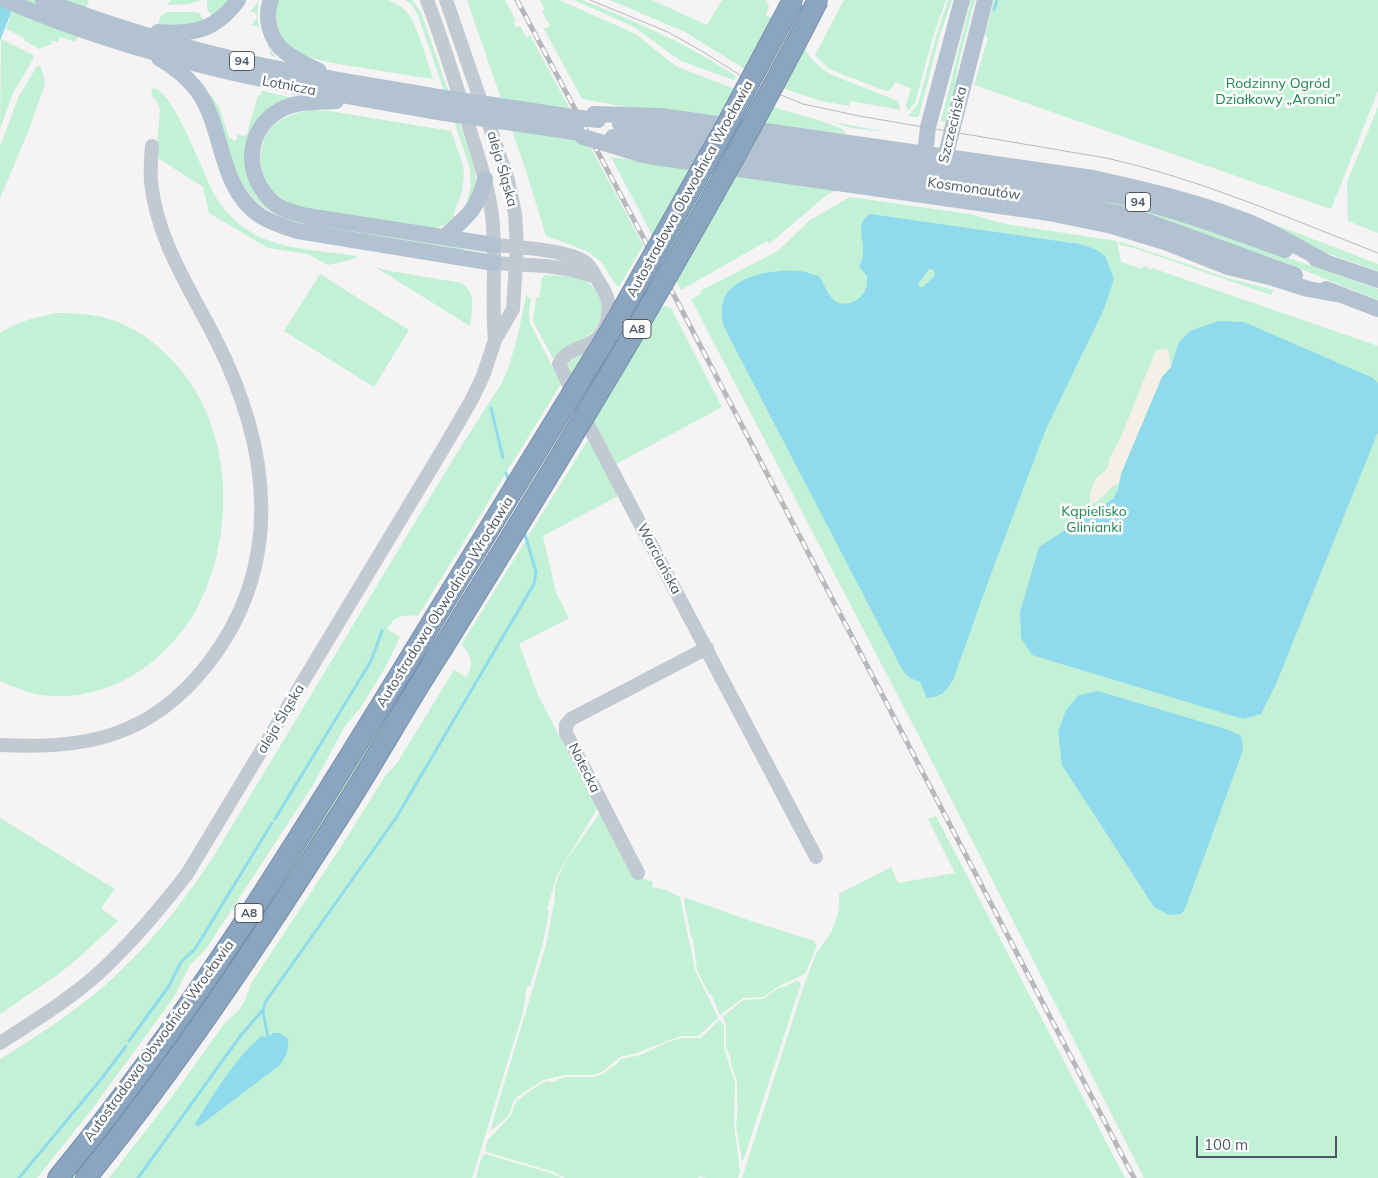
<!DOCTYPE html>
<meta charset="utf-8">
<style>
body{margin:0}
#map{position:relative;width:1378px;height:1178px;overflow:hidden;background:#f5f3f3;font-family:Mulish,sans-serif}
canvas{display:block}
.scale{position:absolute;left:1196px;top:1136px;width:141px;height:22px;box-sizing:border-box;border:2px solid #4a5661;border-top:0;padding-left:6px;font-size:15px;line-height:18px;white-space:nowrap;color:#4a5661;-webkit-text-stroke:4px #fff;paint-order:stroke}
</style>
<div id="map">
<canvas width="1378" height="1178"></canvas>
<div class="scale">100 m</div>
</div>
<script>
const c = document.querySelector('canvas').getContext('2d');
c.lineJoin = 'round';
function fill(path, color) {
  c.fillStyle = color;
  c.fill(path, 'evenodd');
}
function trace(path, color, width, dash) {
  c.strokeStyle = color;
  c.lineWidth = width;
  c.lineCap = dash ? 'butt' : 'round';
  c.setLineDash(dash || []);
  c.stroke(path);
}
function write(font, color, halo, rows, align = 'center') {
  c.font = font + ' Mulish,sans-serif';
  c.lineWidth = 5;
  c.setLineDash([]);
  c.textBaseline = 'middle';
  c.strokeStyle = halo;
  c.fillStyle = color;
  for (const [text, x, y, turn = 0] of rows) {
    c.save();
    c.translate(x, y);
    c.rotate((+turn || 0) * Math.PI / 180);
    c.textAlign = isNaN(turn) ? turn : align;
    if (halo) c.strokeText(text, 0, 0);
    c.fillText(text, 0, 0);
    c.restore();
  }
}
const green = new Path2D(`
 M16,0H89L76,42L60,37L58,42L52,41V44L39,49L24,40L25,38L6,29Z
 M171,0H201L189,4L167,5Z
 M209,0H230L213,17L207,9V1Z
 M259,0C254,28 262,36 276,57L270,55V50L258,27L253,25L250,27L257,17L254,12H250Z
 M277,0H388C393,3 400,5 405,10C416,20 428,63 433,79C407,75 382,71 357,67C335,63 310,61 291,48C277,37 272,17 277,0Z
 M405,0H412L421,12L473,163C479,183 475,191 465,207L471,187L470,168L418,15L412,5Z
 M467,0H505L516,20L513,22L516,27L520,26L526,37L530,35L643,245L619,287C610,280 608,269 600,261C587,248 563,243 546,236L526,171Z
 M540,0H559L636,34L670,62L680,68L730,87L782,110L816,119L843,129L846,134L650,108L626,107L582,99L544,29L550,26L542,12L545,10Z
 M574,0H582C637,22 686,43 736,76L734,80L681,61L634,27Z
 M610,0H652L707,25L722,0H766L769,6L766,15L773,19L746,70L685,32Z
 M844,0H946L932,40L915,103L908,111L906,104L911,89L895,82L892,88L888,91L880,89L829,69L815,55Z
 M948,0H952L939,38L920,112L918,117L908,116L918,104L935,40Z
 M971,0H975L959,61L953,98L947,122L941,121Z
 M994,0H1378V91L1331,209L974,85L988,38L985,35Z
 M166,12H196L199,13L204,21L197,25H158L161,16Z
 M1,39L33,55V59L13,93L0,129Z
 M804,48C811,60 820,68 832,75L898,101L901,110L850,101L849,106L821,101L782,88Z
 M37,66H40L43,73L45,85L29,129L0,199V147L18,98Z
 M153,88C175,91 204,178 217,199C223,209 233,219 243,227C274,250 319,250 357,256L354,259L328,265L308,254L268,248L209,213L203,187L156,157L160,109L157,102L151,94Z
 M262,91L289,97V98L273,105L259,118L245,145L244,158L247,177L256,196L269,209L464,246V251L307,225C275,217 255,207 238,177L209,95H211L219,107L229,137L234,141L237,139V133L242,136L247,134L258,95H261Z
 M1378,107V233L1348,221L1347,182Z
 M310,110L329,111L451,131L463,165L464,176L462,192L453,215L456,219L447,224L435,228C410,224 385,221 360,217C342,215 324,214 307,210C276,202 252,176 263,143C269,121 289,114 310,110Z
 M832,122L888,132L851,128Z
 M611,157L839,190L828,194L769,244L767,241L681,290Z
 M1081,195L1153,211L1378,289V300L1273,258Z
 M850,197L970,214L1005,224L1117,241L1121,262L1142,269L1144,265L1151,270L1152,268L1378,346V1178H1144L922,742L691,299L701,294L700,291L778,251L810,220Z
 M1255,217L1378,264V271L1310,247Z
 M1119,241L1231,279L1273,290L1271,295L1134,248L1120,245Z
 M375,267L385,270L462,283C477,294 472,311 470,326Z
 M320,274L409,330L374,387L284,331Z
 M544,275L570,276L587,281L597,291L602,301V314L595,330L555,362L533,321L536,297L539,298L542,278Z
 M526,296L531,299L529,314L530,323L561,384L418,616C405,614 394,616 387,629L400,637L385,668L361,707L345,726L313,785L206,949L190,965L174,997L93,1108L37,1178H0V1059C36,1037 71,1014 103,987C146,950 181,905 212,859L455,456L501,384L508,369L517,339Z
 M665,306L671,308L722,407L616,464L567,369V363Z
 M57,313C108,312 140,326 174,362C235,428 237,538 194,614C183,632 168,648 152,662C123,685 88,698 51,696C33,695 16,688 0,681V333C18,321 37,317 57,313Z
 M589,438L620,495L543,536L556,592L569,618L519,644L538,695L597,809L557,875L547,909L549,911L543,943L530,986H527L523,1012L472,1178H109L171,1098L224,1024L238,1011L244,1002L252,982L344,842L385,776L397,763L454,670L466,677C474,666 472,654 461,645Z
 M423,652L429,655L313,841L188,1030L76,1178H68Z
 M600,812L633,875L653,882L652,887L666,890L680,897L695,970L718,1018L698,1036H680L637,1053L620,1057L602,1072L593,1075H566L543,1080L517,1097L514,1100L509,1115L492,1130L491,1129L494,1117L546,945L555,898C551,871 587,835 600,812Z
 M936,816L1125,1178H742L803,988L816,954L831,932L837,917L839,907V894L891,867L898,883L955,873L928,819Z
 M0,818L115,889L101,908L118,921L83,954L60,973L0,1014Z
 M687,898L745,919L814,941L817,946L805,974L779,986L763,997L743,998L720,1015L711,994H709L697,970L693,938L691,937L684,902V899Z
 M798,980L801,984L744,1158L742,1161L736,1125L738,1108L737,1106V1082L730,1060L731,1058L726,1048V1026L723,1017L743,1000L763,999L780,987H785Z
 M719,1020L721,1021L724,1026V1048L735,1082L734,1124L740,1172L738,1178H706L699,1176L698,1178H565L554,1172L487,1152L485,1150L488,1140L511,1115L516,1101L540,1084L549,1081L551,1082L557,1081L558,1079L566,1077H593L603,1074L618,1063L620,1059L637,1056L654,1049L660,1045L681,1038H701Z
 M486,1154L553,1174L561,1178H476L482,1156Z`);
const sand = new Path2D(`
 M1168,349L1171,367L1162,377L1121,474L1119,484C1106,487 1104,502 1090,504V493L1096,478L1106,470L1108,466L1110,457L1121,437L1156,350Z`);
const water = new Path2D(`
 M16,0L0,41V2Z
 M870,214L1079,244L1095,249L1105,256L1114,279L1104,309L1046,429L992,571L953,680C946,692 941,697 927,698L920,682L910,678L903,671L724,327C721,316 720,303 727,293C741,274 779,269 800,271C807,272 813,275 819,276C824,284 827,294 834,300C844,309 862,301 866,288C867,285 867,280 867,276L859,266C861,263 863,258 863,255C865,239 854,224 870,214ZM929,269L934,270L935,275L923,287H919L918,284Z
 M1219,321L1244,322L1373,378L1378,383V432L1276,684L1261,714L1243,719L1032,655L1021,638L1020,612L1039,547L1113,499L1118,490L1121,474L1162,377L1171,367L1179,342L1190,331Z
 M1098,691L1229,730L1241,736L1243,750L1185,909L1181,914L1169,915L1154,907L1062,765L1058,732L1066,710L1079,695Z
 M273,1033H280L288,1039C289,1050 286,1056 280,1065L198,1127L195,1124C215,1092 233,1061 261,1036L268,1037Z`);
const stream = new Path2D(`
 M994,10L997,0
 M491,408L503,458
 M506,473L509,482
 M275,819L371,661L382,631
 M263,1011L268,1037
 M129,1041L169,986L181,962L195,949L272,823
 M19,1178L102,1078L126,1046
 M138,1178L241,1035L263,1010L266,1001L396,818L534,584L536,572L524,531`);
const minor = new Path2D(`
 M427,0C443,42 456,84 469,127C478,156 488,184 492,215C497,257 491,298 495,340
 M494,245C517,247 567,250 585,262C592,267 597,280 602,287C612,302 610,320 601,334C592,349 567,346 559,364L588,425L816,857
 M494,263L546,266L568,269L594,276
 M0,745C87,750 151,736 207,665C286,564 270,446 215,338C189,287 157,240 151,182C150,170 151,158 152,146
 M638,873L566,733V725L571,719L707,648
 M0,1043C34,1021 70,999 100,972C132,942 160,909 187,874L443,449L471,401L483,376L495,340L513,309L517,248L515,214L508,180L446,0`);
const major = new Path2D(`
 M5,0C145,61 295,88 444,113
 M43,0C112,26 183,48 255,64C315,77 377,86 438,97
 M271,0C264,17 270,40 284,51C294,60 307,65 319,71
 M158,32C194,35 216,30 238,0
 M159,58C176,68 191,80 201,96C224,134 220,188 259,215C271,223 284,227 298,231L494,263
 M336,101C317,102 296,101 280,110C243,131 244,179 275,204C284,211 296,213 307,216L494,245
 M507,107L572,117
 M594,114L661,116L1093,178C1147,190 1200,202 1251,223C1277,234 1301,249 1326,262
 M513,123L581,133
 M620,124L881,160
 M613,137L878,175
 M611,145L643,155L661,158L1049,213L1112,226L1165,242L1228,267L1273,278L1308,289L1335,294
 M924,164L928,127L962,0
 M943,166L985,0
 M985,175C1029,182 1074,187 1117,196C1174,209 1230,230 1285,250
 M983,190L1074,203L1138,218L1295,275
 M444,237C468,216 477,210 485,179
 M1316,259L1378,280
 M1326,289L1378,309`);
const highway = new Path2D(`
 M58,1178C197,1010 309,822 423,637
 M86,1178C176,1067 256,947 333,826C371,768 404,707 442,649`);
const tram = new Path2D(`
 M590,0L668,32L705,53L756,85L803,104L859,116L1106,158C1200,179 1288,218 1378,253`);
const rail = new Path2D(`
 M517,0L676,299L1134,1178`);
const majorBridge = new Path2D(`
 M438,97L507,107
 M444,113L513,123
 M572,117L598,120
 M583,137L611,145
 M881,160L985,175
 M878,175L983,190`);
const highwayBridge = new Path2D(`
 M423,637L611,330L725,128L793,0
 M442,649C574,436 704,223 818,0`);
const shields = [
 [242,61,25],
 [1138,202,25],
 [637,329,28],
 [249,913,28]
];
const shieldNames = [
 ["94",242,61],
 ["94",1138,202],
 ["A8",637,329],
 ["A8",249,913]
];
const parkNames = [
 ["Rodzinny Ogród",1278,84],
 ["Działkowy „Aronia”",1278,100],
 ["Kąpielisko",1094,512],
 ["Glinianki",1094,528]
];
const streetNames = [
 ["Lotnicza",289,86,11],
 ["Szczecińska",953,125,-76],
 ["aleja Śląska",502,169,74],
 ["Autostradowa Obwodnica Wrocławia",690,189,-61],
 ["Kosmonautów",974,189,8],
 ["Warciańska",659,559,62],
 ["Autostradowa Obwodnica Wrocławia",445,602,-58],
 ["aleja Śląska",281,719,-59],
 ["Notecka",584,768,63],
 ["Autostradowa Obwodnica Wrocławia",159,1041,-54]
];
fill(green, '#c3f1d5');
fill(sand, '#f5f0e5');
fill(water, '#90daee');
trace(stream, '#90daee', 3);
trace(highway, '#7690ad', 22);
trace(minor, '#c1cad2', 14);
trace(major, '#b3c2d1', 16);
trace(highway, '#8ba5c1', 20);
trace(tram, '#b5b8bd', 1);
trace(rail, '#b5b8bd', 5);
trace(rail, '#fff', 3, [9]);
trace(highwayBridge, '#7690ad', 22, []);
trace(majorBridge, '#b3c2d1', 16);
trace(highwayBridge, '#8ba5c1', 20);
for (const [x, y, w] of shields) {
  const box = new Path2D();
  box.roundRect(x - w / 2, y - 9.5, w, 19, 4);
  c.fillStyle = '#fff';
  c.fill(box);
  trace(box, '#4a5661', 1);
}
write('bold 12px', '#4a5661', null, shieldNames);
write('14px', '#17864f', '#fff', parkNames);
write('14px', '#4a5661', '#fff', streetNames);
</script>
